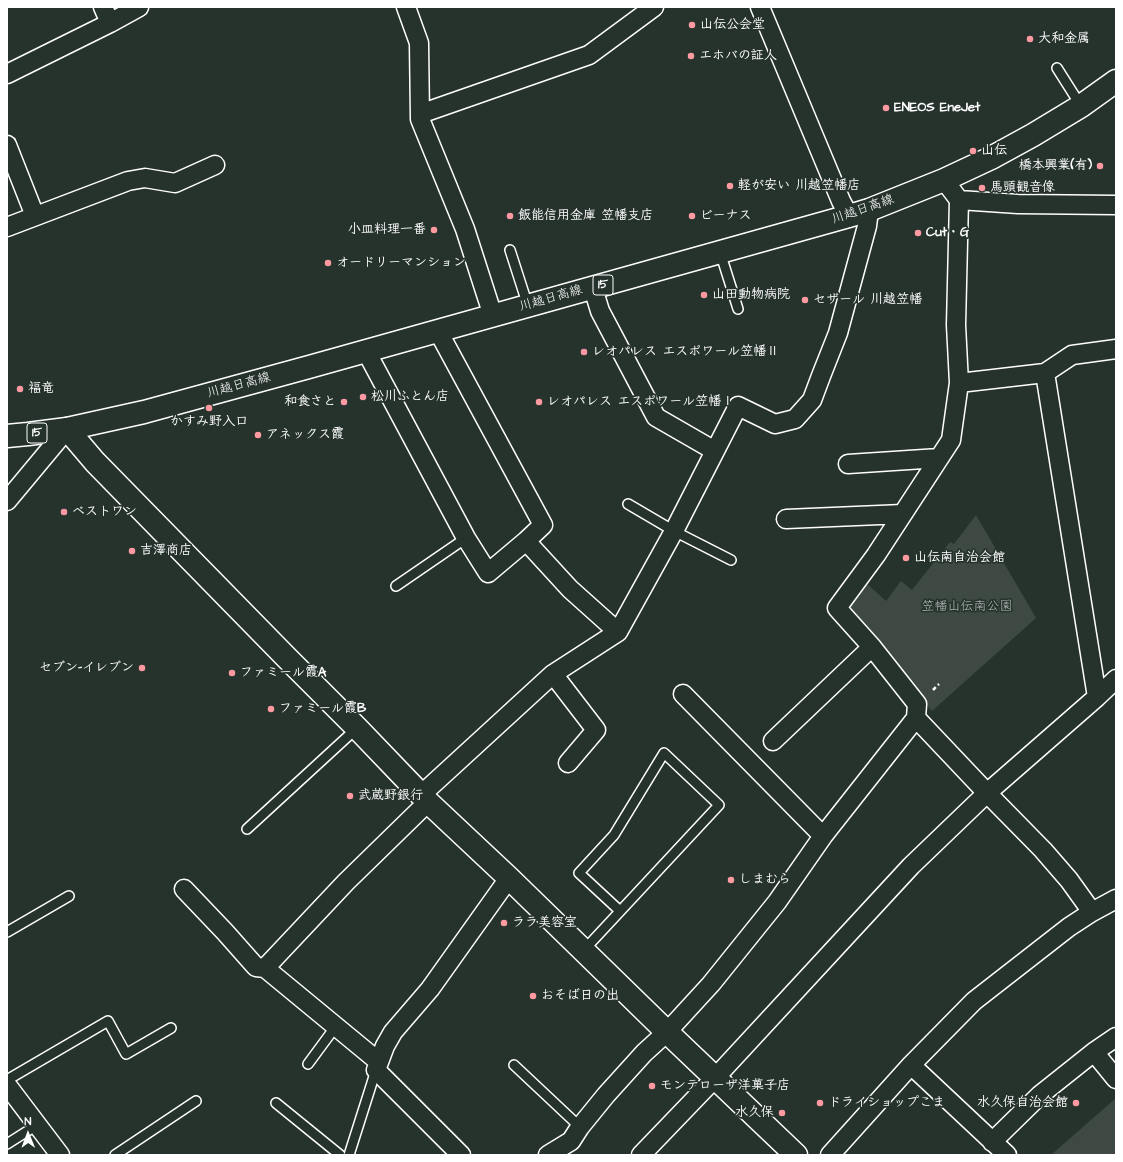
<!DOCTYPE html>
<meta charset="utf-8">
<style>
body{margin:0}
#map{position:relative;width:1123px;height:1162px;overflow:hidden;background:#26332d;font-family:"Architects Daughter",sans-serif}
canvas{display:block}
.frame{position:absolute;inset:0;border:8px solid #fff;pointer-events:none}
.north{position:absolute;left:8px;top:1114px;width:40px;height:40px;-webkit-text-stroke:3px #26332d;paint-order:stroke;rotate:359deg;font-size:11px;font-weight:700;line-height:16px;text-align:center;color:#fff}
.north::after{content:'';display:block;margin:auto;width:14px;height:18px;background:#fff;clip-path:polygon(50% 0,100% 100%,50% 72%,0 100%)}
</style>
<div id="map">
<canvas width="1123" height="1162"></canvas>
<div class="frame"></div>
<div class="north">N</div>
</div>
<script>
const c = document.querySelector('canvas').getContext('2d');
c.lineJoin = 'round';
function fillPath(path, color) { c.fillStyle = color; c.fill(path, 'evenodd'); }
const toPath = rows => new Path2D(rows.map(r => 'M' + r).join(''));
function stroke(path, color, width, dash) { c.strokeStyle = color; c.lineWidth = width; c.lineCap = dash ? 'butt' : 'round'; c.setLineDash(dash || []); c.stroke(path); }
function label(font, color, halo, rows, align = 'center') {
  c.font = font + ' "Architects Daughter","Klee One",sans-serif'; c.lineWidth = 3.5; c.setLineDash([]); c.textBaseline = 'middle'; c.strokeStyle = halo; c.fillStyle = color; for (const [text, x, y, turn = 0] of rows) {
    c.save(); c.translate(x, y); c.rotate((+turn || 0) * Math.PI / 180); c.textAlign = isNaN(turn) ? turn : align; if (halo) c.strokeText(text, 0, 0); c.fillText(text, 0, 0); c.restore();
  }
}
const green = toPath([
 [976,515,1036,618,932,711,843,608,864,581,886,601,901,581,912,590,950,542,954,544],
 [1116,1098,1116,1155,1051,1155]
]);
const path = toPath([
 [933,690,939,684]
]);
const service = toPath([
 [1057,68,1081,106],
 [510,250,528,306],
 [720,252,738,309],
 [628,504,674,531,731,560],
 [396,586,466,538],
 [247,829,357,728],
 [7,932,69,896],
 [584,950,719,805,664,753,614,835,579,873,620,911],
 [308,1064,336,1026],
 [514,1065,580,1127],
 [7,1080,108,1021,126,1054,171,1028],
 [276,1103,340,1155],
 [7,1144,37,1125],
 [115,1155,196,1101],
 [349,1155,376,1070]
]);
const minor = toPath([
 [103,7,110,23],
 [406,7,419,43,420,119,465,229,493,316],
 [760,7,841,201,849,216],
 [7,74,110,23,139,7],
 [420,114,589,55,654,7],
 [7,145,35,216],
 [959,200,1018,204,1116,205],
 [7,227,128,181,145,178,175,183,215,165],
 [593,288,600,311,656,417,715,451],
 [438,331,543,525,526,541],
 [366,351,466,538,488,573,526,541,570,589,618,632],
 [959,383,1045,373],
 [848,464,939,458],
 [7,501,67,429],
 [786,519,903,514],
 [553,674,596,730,568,763],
 [683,694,823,836],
 [1097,697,1045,373,1072,355,1116,349],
 [916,718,987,793,1043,850,1069,880,1092,912],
 [773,741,872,647],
 [421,795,553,674,618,632,674,531,738,406,775,424,795,419,812,400,821,376,838,333,867,226,869,210],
 [184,889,225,932,256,967,265,968,346,882,428,802],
 [265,968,379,1062],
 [1094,1052,1116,1079],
 [911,1065,1007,1155],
 [7,1085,60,1155],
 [992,1142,1040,1095,1094,1052,1116,1037],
 [461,1155,376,1070,385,1046,393,1032,430,989,509,878],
 [548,1155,571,1141,580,1127,606,1095,644,1053,667,1032,711,984,777,902,823,836,916,718,917,704,872,647,837,608,876,555,951,440,959,383,956,325,959,200,944,180],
 [641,1155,715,1078,911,866,987,793,1097,697,1116,679],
 [830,1155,911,1065,974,1001,1069,927,1092,912,1116,899]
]);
const tertiary = toPath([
 [67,429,95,462,287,658,357,728,428,802,509,878,667,1032,796,1155]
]);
const primary = toPath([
 [7,436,28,434,67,429,144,412,309,367,849,216,869,210,944,180,991,158,1033,135,1081,106,1116,81]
]);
const markers = [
 [692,25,4,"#ff9aa2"],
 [1030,39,4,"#ff9aa2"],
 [691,56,4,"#ff9aa2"],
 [886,108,4,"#ff9aa2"],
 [973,151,4,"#ff9aa2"],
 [1100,166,4,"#ff9aa2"],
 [730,186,4,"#ff9aa2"],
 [982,188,4,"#ff9aa2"],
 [510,216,4,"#ff9aa2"],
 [692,216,4,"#ff9aa2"],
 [434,230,4,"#ff9aa2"],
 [918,233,4,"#ff9aa2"],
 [328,263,4,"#ff9aa2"],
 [704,295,4,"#ff9aa2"],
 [805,300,4,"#ff9aa2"],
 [584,352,4,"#ff9aa2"],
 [20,389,4,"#ff9aa2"],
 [363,397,4,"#ff9aa2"],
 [344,402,4,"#ff9aa2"],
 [539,402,4,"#ff9aa2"],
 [209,408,4,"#ff9aa2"],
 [258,435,4,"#ff9aa2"],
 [64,512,4,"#ff9aa2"],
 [132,551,4,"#ff9aa2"],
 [906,558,4,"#ff9aa2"],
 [142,668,4,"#ff9aa2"],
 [232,673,4,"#ff9aa2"],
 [271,709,4,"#ff9aa2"],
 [350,796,4,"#ff9aa2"],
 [731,880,4,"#ff9aa2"],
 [504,923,4,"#ff9aa2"],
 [533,996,4,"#ff9aa2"],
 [652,1086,4,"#ff9aa2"],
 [820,1103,4,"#ff9aa2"],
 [1076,1103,4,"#ff9aa2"],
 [782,1113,4,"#ff9aa2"]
];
const shields = [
 [603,285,20],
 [37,433,20]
];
const shieldNames = [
 ["15",603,285],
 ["15",37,433]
];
const poiNames = [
 ["山伝公会堂",700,25],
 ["大和金属",1038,39],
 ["エホバの証人",699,56],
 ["ENEOS EneJet",894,108],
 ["山伝",981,151],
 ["橋本興業(有)",1092,166,"right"],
 ["軽が安い 川越笠幡店",738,186],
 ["馬頭観音像",990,188],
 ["飯能信用金庫 笠幡支店",518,216],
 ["ビーナス",700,216],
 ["小皿料理一番",426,230,"right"],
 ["Cut・G",926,233],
 ["オードリーマンション",336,263],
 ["山田動物病院",712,295],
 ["セザール 川越笠幡",813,300],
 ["レオパレス エスポワール笠幡Ⅱ",592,352],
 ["福竜",28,389],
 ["松川ふとん店",371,397],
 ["和食さと",336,402,"right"],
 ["レオパレス エスポワール笠幡Ⅰ",547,402],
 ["かすみ野入口",209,422,"center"],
 ["アネックス霞",266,435],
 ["ベストワン",72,512],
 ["吉澤商店",140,551],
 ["山伝南自治会館",914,558],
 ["セブン-イレブン",134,668,"right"],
 ["ファミール霞A",240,673],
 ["ファミール霞B",279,709],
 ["武蔵野銀行",358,796],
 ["しまむら",739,880],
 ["ララ美容室",512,923],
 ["おそば日の出",541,996],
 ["モンテローザ洋菓子店",660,1086],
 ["ドライショップこま",828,1103],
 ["水久保自治会館",1068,1103,"right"],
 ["水久保",774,1113,"right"]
];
const streetNames = [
 ["川越日高線",863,210,-19],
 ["川越日高線",551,299,-16],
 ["川越日高線",239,386,-15]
];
const parkNames = [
 ["笠幡山伝南公園",967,607]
];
fillPath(green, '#3e4944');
stroke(service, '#fff', 12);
stroke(minor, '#fff', 21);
stroke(tertiary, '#fff', 25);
stroke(primary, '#fff', 25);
stroke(path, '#fff', 2.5, [4, 3]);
stroke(service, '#26332d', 9);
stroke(minor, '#26332d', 18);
stroke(tertiary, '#26332d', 22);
stroke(primary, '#26332d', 22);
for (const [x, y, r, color] of markers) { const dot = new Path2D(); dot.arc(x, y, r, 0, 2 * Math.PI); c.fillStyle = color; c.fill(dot); stroke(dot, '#26332d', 1.5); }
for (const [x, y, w] of shields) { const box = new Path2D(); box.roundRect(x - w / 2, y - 10, w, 20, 3); c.fillStyle = '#26332d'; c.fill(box); stroke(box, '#fff', 1); }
label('bold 12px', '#fff', null, shieldNames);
label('bold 13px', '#fff', '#26332d', poiNames, 'left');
label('13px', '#fff', '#26332d', streetNames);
label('13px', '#bbbfbe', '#26332d', parkNames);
</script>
